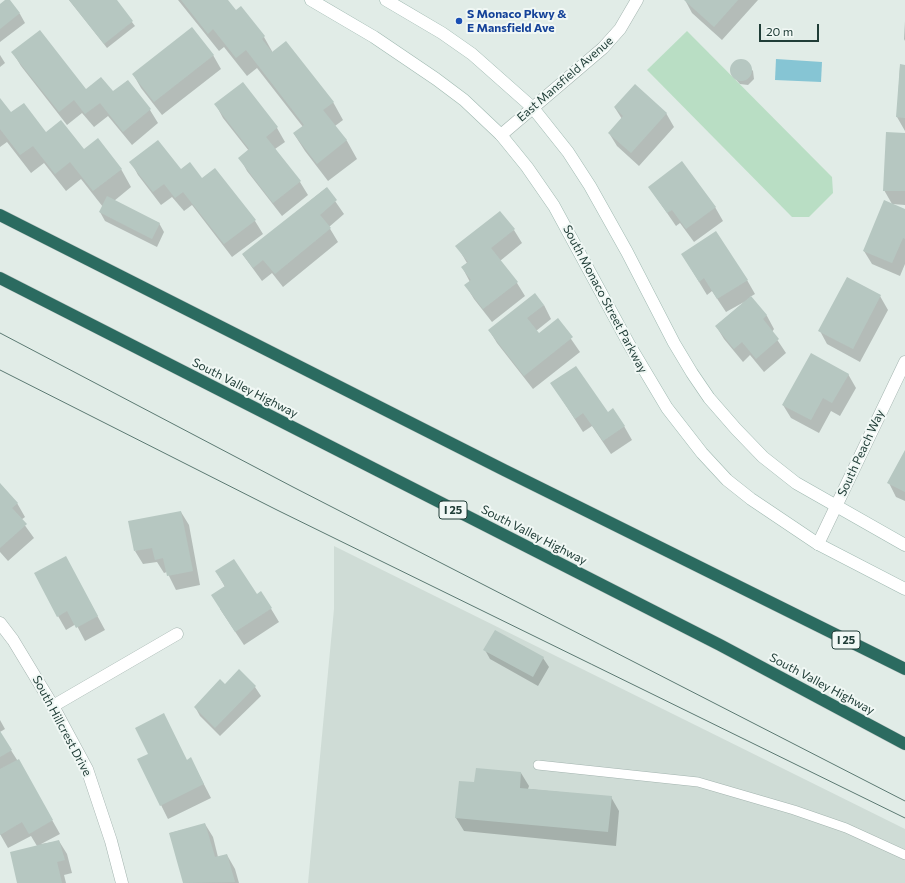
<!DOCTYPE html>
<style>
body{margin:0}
#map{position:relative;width:905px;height:883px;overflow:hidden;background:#e1ece7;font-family:Commissioner,sans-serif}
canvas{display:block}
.scale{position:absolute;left:759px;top:24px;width:60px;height:18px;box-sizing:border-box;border:2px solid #203d37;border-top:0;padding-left:5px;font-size:12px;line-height:14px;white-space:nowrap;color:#203d37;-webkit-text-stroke:3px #f1f8f5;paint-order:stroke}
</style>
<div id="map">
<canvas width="905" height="883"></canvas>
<div class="scale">20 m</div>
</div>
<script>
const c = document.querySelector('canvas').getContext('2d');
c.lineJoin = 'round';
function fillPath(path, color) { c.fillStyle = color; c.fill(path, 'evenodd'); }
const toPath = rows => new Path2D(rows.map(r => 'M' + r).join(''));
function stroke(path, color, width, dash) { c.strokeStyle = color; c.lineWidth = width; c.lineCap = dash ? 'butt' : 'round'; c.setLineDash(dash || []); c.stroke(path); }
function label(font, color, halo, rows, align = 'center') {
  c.font = font + ' Commissioner,sans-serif'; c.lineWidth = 4; c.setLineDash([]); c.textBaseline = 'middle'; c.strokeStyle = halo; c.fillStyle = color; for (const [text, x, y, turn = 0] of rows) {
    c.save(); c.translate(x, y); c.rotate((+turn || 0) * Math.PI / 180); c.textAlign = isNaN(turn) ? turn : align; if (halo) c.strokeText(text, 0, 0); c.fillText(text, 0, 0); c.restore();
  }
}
const built = toPath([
 [334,546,905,829,905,883,308,883,334,609]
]);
const green = toPath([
 [687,31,832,177,833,193,809,217,792,217,647,70]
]);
const water = toPath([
 [776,59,822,62,821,82,775,80]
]);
const shadow = toPath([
 [7,0,20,14,25,23,0,42,0,5],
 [69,0,115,0,135,26,107,48],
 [178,0,227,0,236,11,264,37,273,53,333,102,343,120,335,126,347,141,357,159,328,181,305,151,294,134,303,127,257,68,247,76,224,47,219,51],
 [685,0,758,0,722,40,692,13],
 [905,21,905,41,904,39],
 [13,53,86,90,113,93,127,81,150,110,158,123,132,145,108,116,94,127,82,113,67,125,21,66],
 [0,55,5,63,0,67],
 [213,55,221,69,162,115,141,88,133,74],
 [737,61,745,61,753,71,754,79,748,85,740,84,732,75,732,66],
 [900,66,905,66,905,131,897,117],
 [243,83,277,128,285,142,275,149,300,182,308,195,282,216,247,171,240,158,249,151,223,118,216,105],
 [0,99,11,114,46,133,121,169,131,187,114,201,159,223,164,232,157,247,105,221,100,212,103,207,81,179,66,191,44,163,31,173,7,142,0,147],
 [615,108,666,113,674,127,639,166,617,146,609,133,622,119],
 [905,134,905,205,892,204,884,190],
 [131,162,181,170,202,179,255,221,263,234,232,257,192,205,184,211,172,197,161,205,138,175],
 [649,187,715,207,723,221,694,242,680,223,676,226],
 [326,188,344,214,329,227,338,242,283,287,272,273,262,281,243,255],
 [905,210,905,264,900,276,872,264,864,251],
 [514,230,522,243,500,261,517,283,525,296,492,322,474,299,466,286,470,282,462,267,467,263,457,246],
 [682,254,747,280,755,294,750,297,767,316,774,329,772,332,786,353,764,372,750,355,743,362,724,339,716,326,744,302,726,312,712,291,707,295],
 [847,279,880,296,888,310,860,362,827,344,820,331],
 [544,305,551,319,536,331,539,334,558,320,580,352,533,389,497,343,489,330],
 [848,374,856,388,840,416,831,411,819,433,791,418,783,405],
 [552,384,608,413,624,426,632,440,611,454,592,426,583,432],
 [905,452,905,501,896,497,889,483],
 [0,485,17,503,25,517,21,520,34,538,8,561,0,552],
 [181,512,189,525,200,585,176,590,167,572,164,573,157,562,143,564,135,551],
 [73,571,105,630,85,641,76,624,66,630,58,616],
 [216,571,256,595,261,592,279,622,244,645,220,609,225,587],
 [485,650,543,658,549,667,538,686,490,659],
 [239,671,255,687,261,696,220,736,200,716,195,707,225,685],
 [0,720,5,729,0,732],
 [0,733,26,774,60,834,41,844,59,841,67,854,72,873,64,875,66,883,18,883,37,846,31,836,8,848,0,834],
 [191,759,211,798,168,819,161,805,187,760],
 [521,773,529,786,528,789,611,797,619,811,616,846,464,831,456,818,475,783],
 [205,824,213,837,218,857,227,855,235,869,239,883,184,883,170,833]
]);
const building = toPath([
 [5,0,10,0,20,13,0,29,0,4],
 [69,0,117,0,133,21,104,44],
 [181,0,228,0,236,10,241,6,265,36,262,39,272,52,286,41,334,102,323,110,347,140,317,164,293,133,304,125,246,50,236,58,213,29,208,34],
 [684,0,738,0,714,27],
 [192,27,214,55,154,102,132,74],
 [40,30,86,89,101,77,113,91,128,80,151,109,123,132,100,103,85,114,74,100,59,112,11,52],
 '730 70a11 11 0 1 1 22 0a11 11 0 1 1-22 0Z',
 [900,64,905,65,905,118,896,117],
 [243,82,278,127,266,137,301,181,273,203,238,158,249,149,214,104],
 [635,84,667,113,631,153,608,133,623,116,614,107],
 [0,98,11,112,24,103,46,132,61,120,84,149,98,138,122,169,93,191,70,162,55,174,33,146,20,155,0,129],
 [886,132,905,133,905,191,883,191],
 [158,140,181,169,190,162,202,178,215,168,256,220,224,244,183,192,175,198,164,184,153,192,129,162],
 [682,161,716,207,686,229,672,210,667,213,648,187],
 [327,187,337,200,320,215,331,228,275,274,263,260,253,268,242,254],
 [107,196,160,223,152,239,99,212],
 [884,200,905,209,905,239,903,238,892,263,863,251],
 [500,211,515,229,491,248,518,282,483,309,464,285,471,280,461,267,468,262,455,246],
 [716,231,748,280,717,299,704,278,699,282,681,254],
 [847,277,881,295,853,349,818,331],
 [535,293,544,305,527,318,539,333,558,318,573,337,524,376,488,330],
 [751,296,767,315,763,319,779,339,756,359,742,342,734,349,715,326],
 [811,353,849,374,832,403,823,398,811,420,782,405],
 [576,366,608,412,613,408,625,426,603,441,583,413,575,419,550,383],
 [905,450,905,492,887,483],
 [0,483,18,503,12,508,27,524,0,548],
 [181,511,193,571,167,576,163,558,155,560,152,548,134,551,128,521],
 [66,556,98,616,76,628,67,611,57,617,34,573],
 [234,559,257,594,261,591,272,608,235,632,211,595,225,586,215,571],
 [495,630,544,657,533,677,483,650],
 [239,669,256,686,215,728,194,707,220,679,225,684],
 [164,713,187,760,191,757,204,784,160,806,137,759,148,754,135,728],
 [0,731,12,750,0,757],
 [19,759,53,820,29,834,22,822,0,835,0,769],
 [476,768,521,772,520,788,612,796,608,832,455,818,459,781,474,782],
 [205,823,215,857,227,854,235,882,183,883,169,833],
 [59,840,65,860,57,862,62,883,17,883,10,852]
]);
const service = toPath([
 [538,765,698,782,794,810,846,828,905,855]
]);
const minor = toPath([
 [818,544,905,362],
 [0,623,13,640,53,706,87,769,111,841,122,883],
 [53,706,177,634]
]);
const tertiary = toPath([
 [501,135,603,48,620,29,637,0]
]);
const secondary = toPath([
 [311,0,374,37,436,79,464,100,501,135,527,167,554,206,630,346,667,408,702,453,727,480,751,499,818,544,905,589],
 [386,0,442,33,472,54,533,108,568,152,590,186,627,252,674,343,692,373,709,398,736,429,763,457,796,483,905,545]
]);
const motorway = toPath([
 [0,215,504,470,905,669],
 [0,278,720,645,905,744]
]);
const tram = toPath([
 [0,333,293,487,905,801],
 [0,370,277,510,905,818]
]);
const markers = [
 [459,21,4,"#1a4fb4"]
];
const shields = [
 [453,510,28],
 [846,640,28]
];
const shieldNames = [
 ["I 25",453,510],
 ["I 25",846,640]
];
const transitNames = [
 ["S Monaco Pkwy &",467,14],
 ["E Mansfield Ave",467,28]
];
const streetNames = [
 ["East Mansfield Avenue",565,79,-41],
 ["South Monaco Street Parkway",605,299,62],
 ["South Valley Highway",245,388,27],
 ["South Peach Way",861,453,-65],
 ["South Valley Highway",534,535,27],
 ["South Valley Highway",822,684,28],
 ["South Hillcrest Drive",62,726,62]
];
fillPath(built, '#cfdcd6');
fillPath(green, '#b9dec4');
fillPath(water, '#86c5d4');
fillPath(shadow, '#0003');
fillPath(building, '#b6c7c1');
stroke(service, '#a3b4af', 10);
stroke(minor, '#a3b4af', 13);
stroke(tertiary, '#a3b4af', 13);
stroke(secondary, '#9eb8b0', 13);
stroke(motorway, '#c1c9c7', 13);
stroke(service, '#fff', 9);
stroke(minor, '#fff', 12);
stroke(tertiary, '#fff', 12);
stroke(secondary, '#fff', 12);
stroke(motorway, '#2b6b60', 12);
stroke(tram, '#5b7972', 1);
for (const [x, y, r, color] of markers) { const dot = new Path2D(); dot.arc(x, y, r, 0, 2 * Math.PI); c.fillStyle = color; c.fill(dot); stroke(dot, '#f1f8f5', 1.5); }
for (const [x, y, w] of shields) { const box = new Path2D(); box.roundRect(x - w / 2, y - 9, w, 18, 3); c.fillStyle = '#f1f8f5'; c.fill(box); stroke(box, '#203d37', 1); }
label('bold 11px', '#203d37', null, shieldNames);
label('bold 12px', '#164399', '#f1f8f5', transitNames, 'left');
label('12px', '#203d37', '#f1f8f5', streetNames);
</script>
